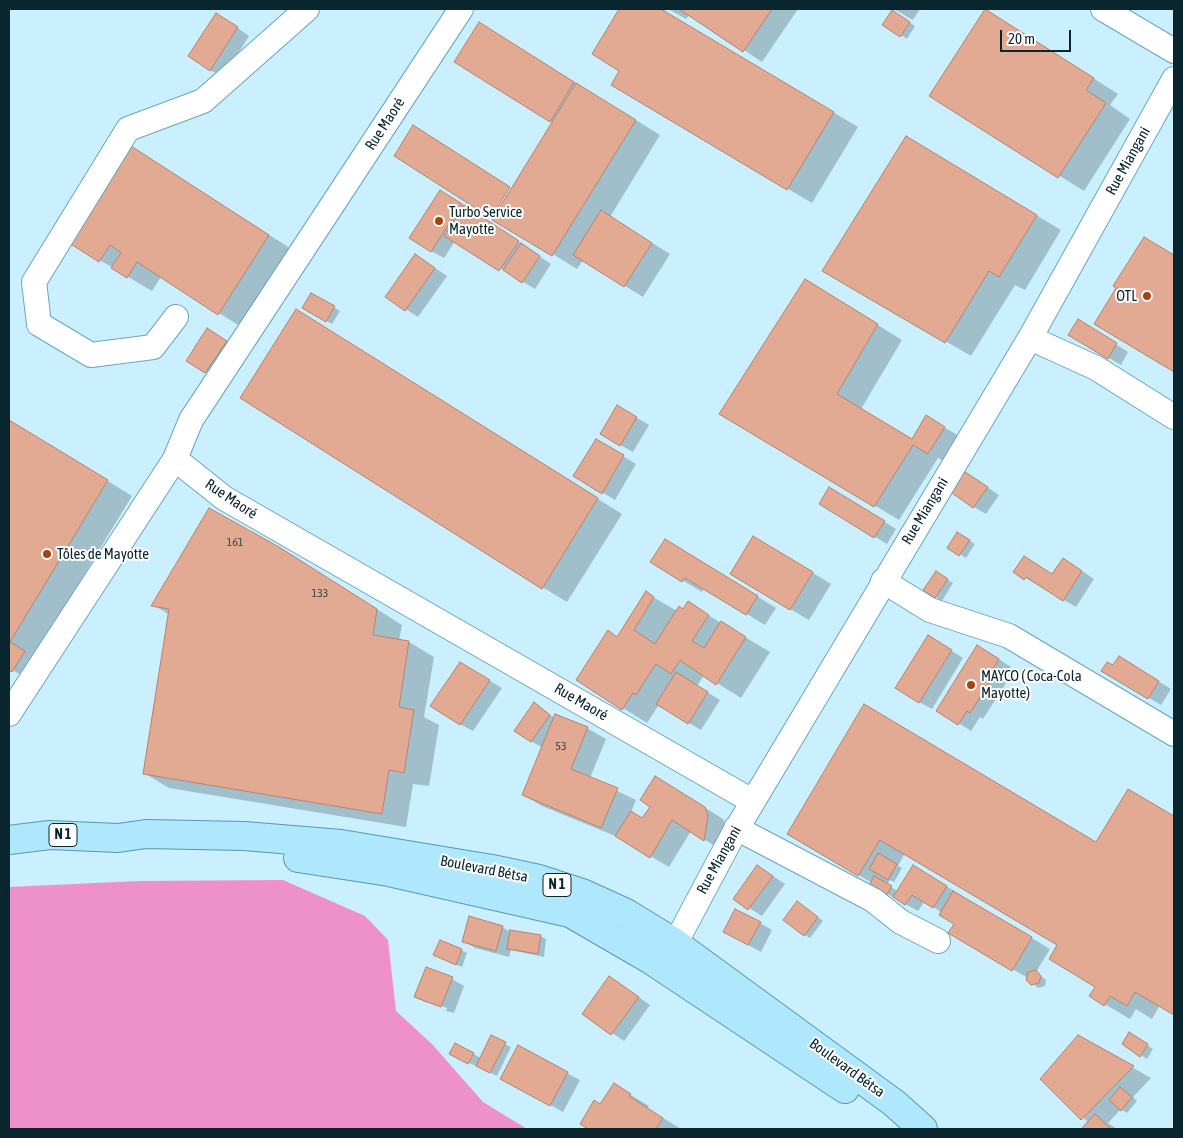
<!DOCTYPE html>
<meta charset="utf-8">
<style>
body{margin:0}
#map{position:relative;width:1183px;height:1138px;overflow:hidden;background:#caeffe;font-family:"Asap Condensed",sans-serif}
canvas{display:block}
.frame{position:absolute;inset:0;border:10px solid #09252d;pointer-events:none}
.scale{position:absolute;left:1000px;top:30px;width:71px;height:22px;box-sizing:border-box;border:2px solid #09252d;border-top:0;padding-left:6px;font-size:15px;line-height:18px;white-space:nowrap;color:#09252d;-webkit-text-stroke:4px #fff;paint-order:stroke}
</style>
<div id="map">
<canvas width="1183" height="1138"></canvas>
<div class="frame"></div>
<div class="scale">20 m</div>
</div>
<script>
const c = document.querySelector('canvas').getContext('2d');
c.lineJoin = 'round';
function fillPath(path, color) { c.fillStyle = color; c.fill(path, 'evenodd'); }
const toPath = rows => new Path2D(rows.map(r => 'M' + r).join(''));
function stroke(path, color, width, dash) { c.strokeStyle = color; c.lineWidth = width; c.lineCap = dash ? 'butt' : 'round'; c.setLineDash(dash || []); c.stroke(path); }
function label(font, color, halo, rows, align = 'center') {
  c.font = font + ' "Asap Condensed",sans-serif'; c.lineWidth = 4; c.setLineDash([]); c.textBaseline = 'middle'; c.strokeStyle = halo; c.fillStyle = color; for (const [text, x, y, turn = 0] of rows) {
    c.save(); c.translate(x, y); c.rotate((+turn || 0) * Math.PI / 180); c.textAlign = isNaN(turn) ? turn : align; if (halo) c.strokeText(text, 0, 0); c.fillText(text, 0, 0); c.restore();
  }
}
const water = toPath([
 [283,880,365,916,388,940,396,1011,432,1044,483,1102,527,1129,9,1129,9,887,139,881]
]);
const shadow = toPath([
 [620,9,659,9,858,127,812,203,612,85,621,71,593,54],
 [668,9,798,9,762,62,690,14,686,19],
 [894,9,920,9,913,20],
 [898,15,915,26,907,39,884,24],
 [229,22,249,36,223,77,210,70],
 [1010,25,1118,94,1110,105,1130,119,1084,191,931,96],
 [498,35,660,135,610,217,670,254,643,297,583,260,577,269,493,217,553,123,455,62],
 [132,148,293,250,243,328,161,277,152,291,71,243],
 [931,152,1061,230,1025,290,1015,285,971,356,824,270],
 [453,198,551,264,535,289,455,241,444,258,431,251],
 [1145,238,1174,256,1174,371,1096,323],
 [416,255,447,276,418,317,387,297],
 [311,294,340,311,332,324,304,308],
 [830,295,902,340,861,409,912,440,927,417,969,442,954,467,938,458,899,520,721,413],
 [296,310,622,514,567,602,542,587],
 [1090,328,1128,352,1121,365,1070,335],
 [220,337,238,349,218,379,188,361],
 [618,407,649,425,633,452,601,434],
 [9,420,132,496,34,657,38,685,9,668],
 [596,440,636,464,615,500,575,476],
 [963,471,999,495,986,514,974,507],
 [842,496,896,529,887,544,821,504],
 [958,533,975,544,966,558,949,547],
 [772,548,831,584,809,620,790,609],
 [684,551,776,608,765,625,704,588,702,592,652,562],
 [304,563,402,625,399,641,409,642,434,657,424,717,439,725,429,786,413,784,406,827,169,788,144,773,170,615,153,605],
 [1075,566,1094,579,1076,607,1015,572,1053,575],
 [936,572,953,583,942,601,924,590],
 [646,593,677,611,684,610,688,603,770,652,741,698,704,675,697,686,720,700,701,730,662,707,658,706,647,723,623,708,618,638],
 [941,644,963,658,932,709,919,702],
 [990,653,1011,667,1002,680,1006,683,983,719,980,717,971,731,938,710],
 [1131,664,1171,689,1161,705,1103,671],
 [473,671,502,688,473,731,460,724],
 [534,704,555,718,587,728,606,739,590,778,636,800,631,812,643,819,652,806,674,788,723,819,726,828,723,851,691,831,669,867,620,838,542,806,523,795,543,748,531,741],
 [1128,790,1174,817,1174,1014,1160,1005,1152,1019,1136,1009,1130,1019,1091,996,1097,986,1059,945,905,853,898,866,902,868,894,882,890,880,887,885,898,891,926,874,1050,949,1036,972,1046,980,1045,986,1038,988,1028,978,950,933,956,923,925,901,918,911,871,885,872,883,789,833,1097,843],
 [770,874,785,884,762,916,735,899],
 [803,906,823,921,810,938,805,935],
 [760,923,772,930,761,952,737,939],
 [502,927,511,932,540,936,546,939,544,957,511,950,509,957,475,948,463,941],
 [461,950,467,953,462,967,440,958],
 [610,977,650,1005,624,1041,584,1014],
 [452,979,464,986,454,1013,446,1011,447,1008,427,1001,427,1003,416,997],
 [1078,1037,1151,1078,1133,1097,1137,1101,1127,1113,1121,1109,1108,1123,1117,1129,1082,1129,1089,1123,1041,1079],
 [1135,1037,1153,1049,1147,1059,1123,1044],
 [455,1044,481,1058,505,1044,511,1047,497,1076,450,1054],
 [519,1047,580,1080,563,1112,502,1078],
 [614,1085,649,1106,647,1108,681,1129,590,1129,581,1124,601,1105]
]);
const building = toPath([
 [619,9,661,9,834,112,787,190,611,85,619,71,592,54,619,9],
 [679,9,772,9,743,52,679,9],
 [985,9,1094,78,1086,90,1106,103,1058,178,929,96,985,9],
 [892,10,910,22,900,37,882,25,892,10],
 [216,13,238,27,210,71,188,56,216,13],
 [479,22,574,82,550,122,454,62,479,22],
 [576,83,636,120,552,256,492,220,576,83],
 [413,125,510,187,491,218,394,156,413,125],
 [906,136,1037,215,999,277,989,271,945,343,822,271,906,136],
 [131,146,269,235,218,315,137,262,127,278,111,268,121,253,110,245,99,262,69,243,131,146],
 [440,190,462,204,431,252,409,238,440,190],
 [464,205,519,241,499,271,444,236,464,205],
 [601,210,652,243,624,287,573,255,601,210],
 [1144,237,1174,255,1174,372,1094,324,1116,288,1113,286,1144,237],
 [521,243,540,256,522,283,503,270,521,243],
 [415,254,435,268,405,311,385,297,415,254],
 [805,279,878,324,837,394,912,439,926,415,945,427,928,454,913,445,874,507,719,414,805,279],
 [311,293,335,306,326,322,302,308,311,293],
 [296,309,598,498,542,589,240,398,296,309],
 [1078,319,1117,343,1108,359,1068,335,1078,319],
 [207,328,227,341,205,373,186,361,207,328],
 [617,405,637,417,620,446,600,434,617,405],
 [9,420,108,480,10,642,25,651,12,672,9,670,9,420],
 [596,439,624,455,602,494,573,476,596,439],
 [962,470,988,487,973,508,948,490,962,470],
 [829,487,885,521,874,538,819,504,829,487],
 [209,508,279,547,377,609,373,635,409,641,399,707,414,710,404,773,389,770,382,814,143,774,169,609,151,606,209,508],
 [957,532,970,540,959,556,947,548,957,532],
 [753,536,813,572,790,610,730,574,753,536],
 [665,539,758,596,746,615,685,578,682,582,650,562,665,539],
 [1024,556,1052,574,1063,558,1082,571,1063,601,1026,577,1024,580,1013,572,1024,556],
 [936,571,948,579,935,598,923,590,936,571],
 [646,591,654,597,634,630,655,644,679,606,683,609,688,601,709,615,692,641,704,648,721,621,746,637,716,685,680,660,671,674,656,664,636,695,633,693,622,710,576,680,608,630,617,637,646,591],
 [928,635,952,650,919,703,895,688,928,635],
 [977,645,999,659,991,672,994,675,970,713,967,711,958,725,936,711,977,645],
 [1119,656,1159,681,1148,699,1101,671,1107,662,1113,665,1119,656],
 [460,662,490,680,460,725,430,706,460,662],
 [676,672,708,692,688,724,656,704,676,672],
 [534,702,550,715,531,742,514,731,534,702],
 [864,704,1096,842,1128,789,1174,816,1174,1015,1135,992,1127,1006,1110,996,1104,1006,1089,996,1095,987,1049,959,1057,945,880,840,858,876,787,834,864,704],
 [555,714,588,727,571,769,618,788,601,828,522,795,555,714],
 [655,776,705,807,708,816,704,841,672,820,650,858,615,836,631,811,642,818,650,807,640,800,655,776],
 [878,853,897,864,888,880,869,869,878,853],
 [757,865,773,876,748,910,733,899,757,865],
 [913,865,947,886,933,908,912,895,905,905,893,897,913,865],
 [874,876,892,886,886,896,869,886,874,876],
 [953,891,1032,937,1012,971,948,933,954,924,939,915,953,891],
 [797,901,818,917,804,936,783,920,797,901],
 [735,909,761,922,748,945,723,932,735,909],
 [469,916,503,926,496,951,462,942,469,916],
 [510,930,541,935,538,954,507,949,510,930],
 [440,940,462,949,456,965,433,955,440,940],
 [426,967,453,977,441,1007,414,997,426,967],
 [1036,970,1041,976,1039,983,1031,985,1026,980,1028,972,1036,970],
 [609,976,639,997,611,1035,582,1014,609,976],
 [1129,1032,1148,1044,1140,1057,1122,1044,1129,1032],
 [491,1035,506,1042,490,1073,476,1066,491,1035],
 [1078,1035,1134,1066,1081,1120,1040,1079,1078,1035],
 [455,1043,474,1053,468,1064,449,1054,455,1043],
 [518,1045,568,1072,550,1106,500,1079,518,1045],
 [614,1083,631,1094,629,1096,663,1118,656,1129,588,1129,580,1124,594,1100,600,1104,614,1083],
 [1120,1087,1132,1097,1121,1111,1109,1100,1120,1087],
 [1095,1114,1111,1129,1081,1129,1095,1114]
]);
const minor = toPath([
 [461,9,191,420,175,459,224,498,752,801],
 [1103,9,1174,51],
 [176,317,153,347,91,355,39,324,34,282,128,129,203,101,307,9],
 [1030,338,1096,368,1174,417],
 [883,581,930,610,1009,636,1174,734],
 [9,714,175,459],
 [736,828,873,900,901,922,938,941],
 [667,959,733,835,1030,338,1174,79]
]);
const major = toPath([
 [9,840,50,835,118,838,146,834,244,836,341,844,492,869,539,879,582,893,626,913,675,943,894,1103,923,1129],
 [298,858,389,872,570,913,651,960,845,1089]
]);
const markers = [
 [439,221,5,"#a7430f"],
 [1147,296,5,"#a7430f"],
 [47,554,5,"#a7430f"],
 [971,685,5,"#a7430f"]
];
const numberNames = [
 ["161",235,542],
 ["133",320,593],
 ["53",561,746]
];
const shields = [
 [63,835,28],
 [557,885,28]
];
const shieldNames = [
 ["N 1",63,835],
 ["N 1",557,885]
];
const streetNames = [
 ["Rue Maoré",385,124,-57],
 ["Rue Miangani",1128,161,-61],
 ["Rue Maoré",231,499,34],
 ["Rue Miangani",925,511,-59],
 ["Rue Maoré",581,702,30],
 ["Rue Miangani",719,860,-61],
 ["Boulevard Bétsa",484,869,11],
 ["Boulevard Bétsa",847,1068,36]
];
const poiNames = [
 ["Turbo Service",449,212],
 ["Mayotte",449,229],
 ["OTL",1137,296,"right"],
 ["Tôles de Mayotte",57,554],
 ["MAYCO ( Coca-Cola",981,676],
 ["Mayotte)",981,693]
];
fillPath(water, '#ee91cb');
fillPath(shadow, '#0003');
fillPath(building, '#e2aa93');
stroke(building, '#b7816c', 1);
stroke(minor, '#67a6bd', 26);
stroke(major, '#529ab2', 30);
stroke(minor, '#fff', 24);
stroke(major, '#afe8fc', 28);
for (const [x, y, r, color] of markers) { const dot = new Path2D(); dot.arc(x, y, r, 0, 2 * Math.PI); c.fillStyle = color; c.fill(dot); stroke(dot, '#fff', 2); }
label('12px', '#3f4646', null, numberNames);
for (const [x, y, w] of shields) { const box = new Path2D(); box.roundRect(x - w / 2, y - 11.5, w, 23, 4); c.fillStyle = '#fff'; c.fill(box); stroke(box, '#09252d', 1); }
label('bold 14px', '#09252d', null, shieldNames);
label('15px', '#09252d', '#fff', streetNames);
label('15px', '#09252d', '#fff', poiNames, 'left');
</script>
